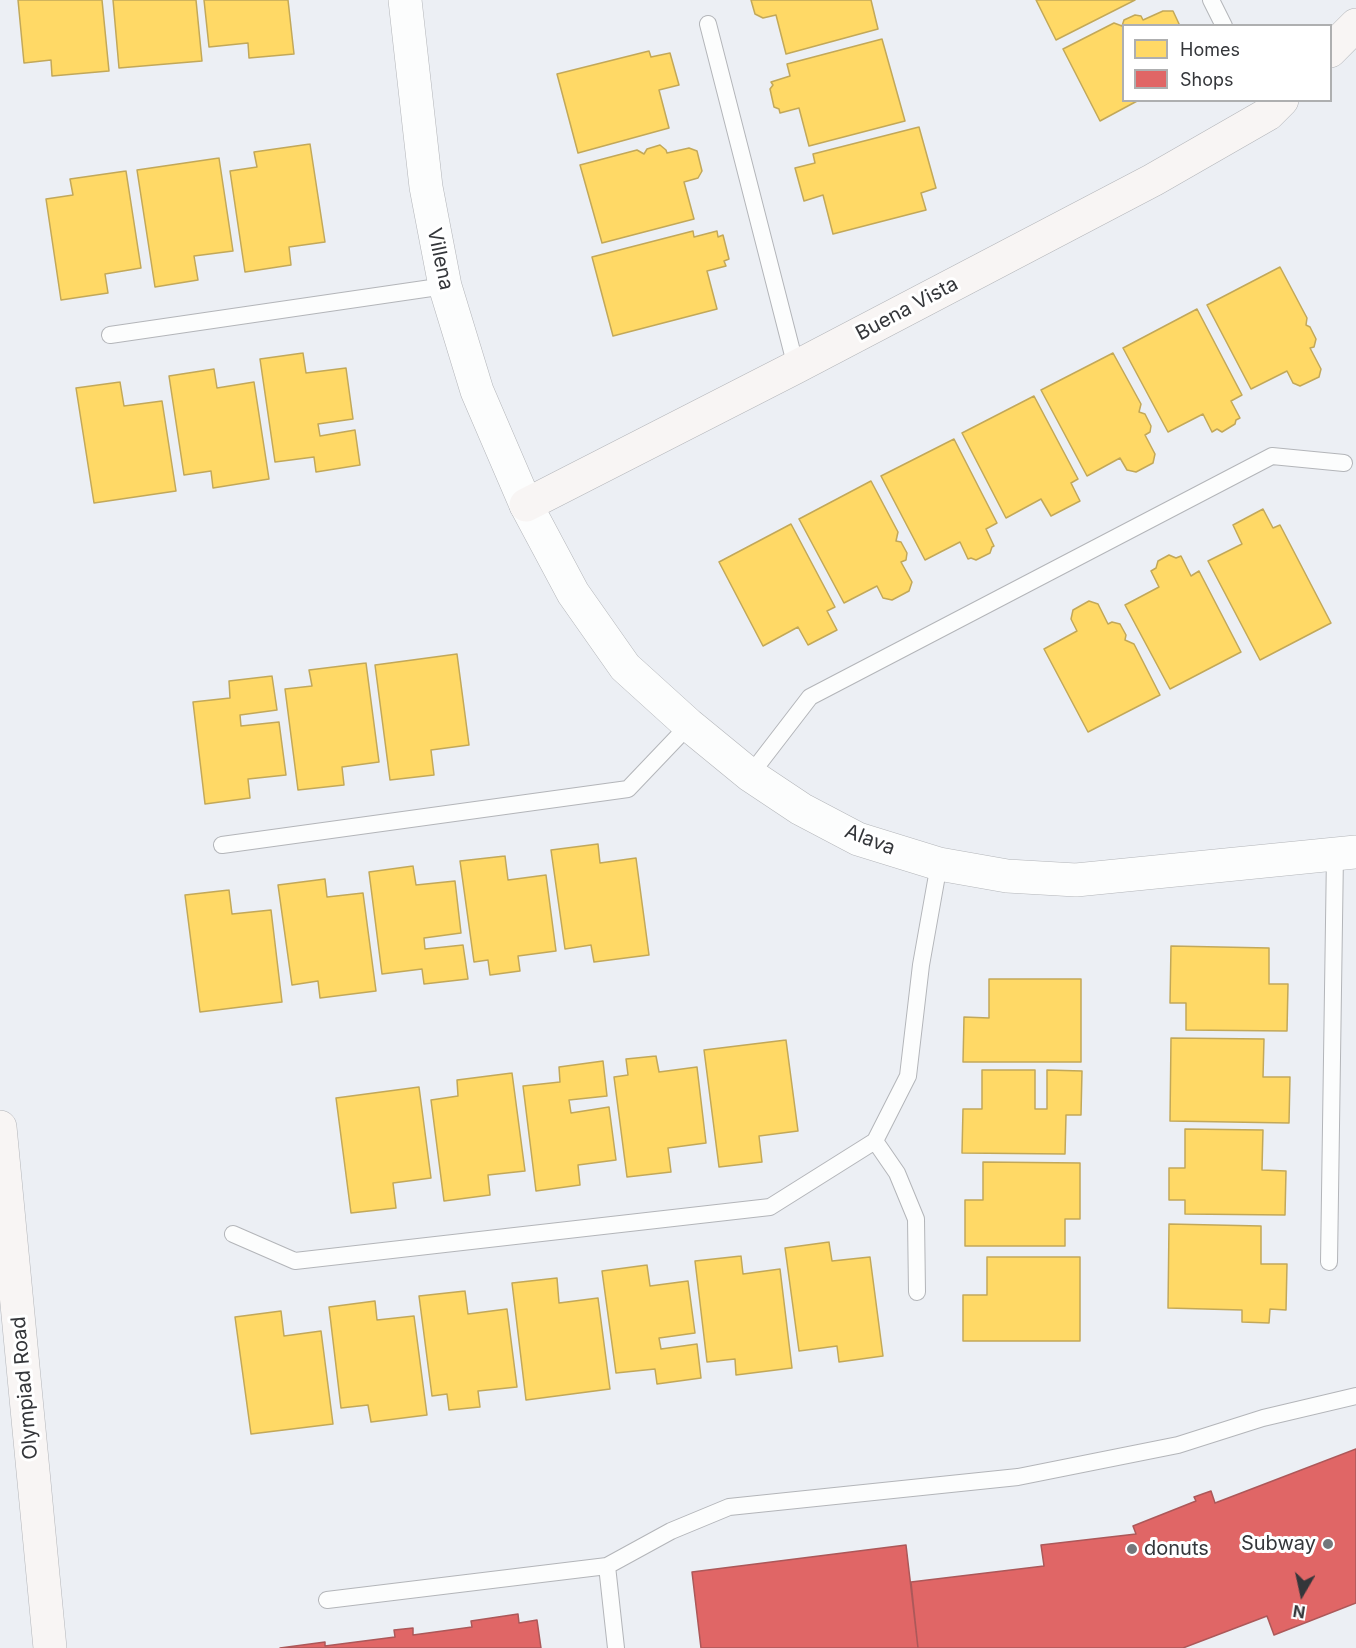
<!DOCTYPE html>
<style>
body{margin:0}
#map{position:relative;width:1356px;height:1648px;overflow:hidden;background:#eceff4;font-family:Inter,sans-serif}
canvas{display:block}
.legend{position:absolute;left:1122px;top:24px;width:210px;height:78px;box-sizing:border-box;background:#fff;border:2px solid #aeafb0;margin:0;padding:8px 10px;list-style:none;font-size:18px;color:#34363a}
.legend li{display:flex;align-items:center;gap:12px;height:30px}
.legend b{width:30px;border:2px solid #aeafb0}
.north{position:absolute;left:1272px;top:1564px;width:60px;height:60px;-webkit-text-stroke:4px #fff;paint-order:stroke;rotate:189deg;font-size:16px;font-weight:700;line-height:24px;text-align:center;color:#34363a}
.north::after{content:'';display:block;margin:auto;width:21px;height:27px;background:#34363a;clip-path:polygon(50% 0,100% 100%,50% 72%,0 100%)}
</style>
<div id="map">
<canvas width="1356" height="1648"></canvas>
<ul class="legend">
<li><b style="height:16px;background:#ffd966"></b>Homes</li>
<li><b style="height:16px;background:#e06666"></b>Shops</li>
</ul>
<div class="north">N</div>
</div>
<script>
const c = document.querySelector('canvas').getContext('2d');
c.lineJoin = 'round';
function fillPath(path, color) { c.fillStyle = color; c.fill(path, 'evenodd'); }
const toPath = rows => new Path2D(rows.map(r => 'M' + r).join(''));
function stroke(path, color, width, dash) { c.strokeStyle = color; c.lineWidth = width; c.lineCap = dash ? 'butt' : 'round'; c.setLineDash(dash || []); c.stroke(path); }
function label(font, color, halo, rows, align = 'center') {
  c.font = font + ' Inter,sans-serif'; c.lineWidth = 6; c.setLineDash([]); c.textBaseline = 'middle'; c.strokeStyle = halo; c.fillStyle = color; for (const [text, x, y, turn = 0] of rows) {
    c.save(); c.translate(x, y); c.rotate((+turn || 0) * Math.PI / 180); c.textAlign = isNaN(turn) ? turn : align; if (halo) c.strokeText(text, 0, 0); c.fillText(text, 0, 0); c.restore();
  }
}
const homes = toPath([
 [18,0,102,0,109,71,52,76,51,60,24,63,18,0],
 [113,0,196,0,202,61,119,68,113,0],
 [204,0,288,0,294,54,249,58,248,43,209,47,204,0],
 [751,0,871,0,878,29,786,54,776,15,763,18,755,14,751,0],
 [1036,0,1135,0,1056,40,1036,0],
 [1163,11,1173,11,1180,26,1124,26,1124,100,1139,100,1100,121,1063,49,1114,23,1122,26,1124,20,1135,15,1141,16,1143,20,1163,11],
 [882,39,905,121,809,146,799,108,780,113,779,109,774,107,770,89,773,85,771,82,790,76,787,64,882,39],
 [649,51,651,57,670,53,679,85,659,90,669,128,578,153,557,74,649,51],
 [919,127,936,188,921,193,926,210,833,234,823,195,804,201,795,168,815,163,813,154,919,127],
 [310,144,325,242,289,247,291,265,245,272,230,171,257,167,254,152,310,144],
 [660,145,666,150,667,153,689,148,697,151,702,171,698,178,684,182,694,219,602,243,580,165,637,150,644,154,647,149,660,145],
 [219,158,233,251,194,256,198,280,155,287,137,170,219,158],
 [126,171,141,268,105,274,108,293,61,300,46,199,73,195,70,179,126,171],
 [693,231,694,237,717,231,718,237,723,235,729,259,724,261,726,266,707,271,717,309,613,336,592,257,693,231],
 [1280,267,1307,318,1306,325,1310,327,1316,339,1314,347,1310,348,1321,369,1319,377,1300,386,1293,383,1287,371,1251,389,1207,305,1280,267],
 [1197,309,1242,395,1231,401,1240,418,1236,420,1235,424,1222,432,1217,429,1212,432,1203,414,1168,432,1123,348,1197,309],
 [303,353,306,373,346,368,353,419,318,424,320,436,355,430,360,465,316,472,314,457,275,462,260,359,303,353],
 [1113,353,1141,404,1139,412,1145,414,1151,426,1150,432,1145,435,1155,454,1153,463,1136,472,1127,470,1120,458,1087,476,1041,390,1113,353],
 [214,369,217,388,254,382,269,479,213,488,211,471,184,475,169,376,214,369],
 [120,382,124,406,162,401,176,491,94,503,76,388,120,382],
 [1034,396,1078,479,1071,483,1080,501,1051,516,1041,499,1006,518,962,433,1034,396],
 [954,439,997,523,986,529,994,546,992,547,990,553,976,560,971,558,968,559,960,542,925,560,881,476,954,439],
 [871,481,898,532,896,541,901,542,907,553,906,560,901,562,912,582,909,591,892,600,883,598,877,586,844,603,799,519,871,481],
 [1263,509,1273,528,1280,525,1331,623,1260,660,1208,561,1242,544,1233,525,1263,509],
 [791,524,835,607,827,611,837,630,808,645,798,627,763,646,719,562,791,524],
 [1169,555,1176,558,1181,556,1191,576,1199,571,1241,652,1170,689,1125,605,1159,587,1151,571,1156,568,1158,561,1169,555],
 [1089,601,1098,604,1108,624,1112,622,1120,624,1126,635,1125,640,1134,644,1160,695,1088,732,1044,649,1077,631,1071,619,1073,610,1089,601],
 [457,654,469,745,431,750,434,775,390,780,375,665,457,654],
 [366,663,379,762,342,767,344,785,298,790,285,689,312,686,309,670,366,663],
 [272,676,277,710,240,715,241,726,279,722,286,775,248,779,250,798,205,804,193,702,230,698,229,681,272,676],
 [598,844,600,863,636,858,649,955,594,962,591,945,565,949,551,850,598,844],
 [505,856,508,880,546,875,556,951,518,956,520,971,490,975,488,960,474,962,460,861,505,856],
 [413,866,416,885,455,881,461,933,424,938,425,949,463,945,468,979,424,984,422,969,382,974,369,872,413,866],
 [325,879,327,897,363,893,376,991,320,998,318,981,292,985,278,885,325,879],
 [229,890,232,914,271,910,282,1002,200,1012,185,895,229,890],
 [1171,946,1269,948,1269,984,1288,984,1287,1031,1186,1030,1186,1003,1170,1003,1171,946],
 [989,979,1081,979,1081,1062,963,1062,964,1017,989,1018,989,979],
 [1171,1038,1264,1039,1263,1077,1290,1077,1289,1123,1170,1121,1171,1038],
 [786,1040,798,1131,759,1136,762,1162,719,1167,704,1050,786,1040],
 [656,1056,659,1072,697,1067,706,1143,668,1148,671,1172,627,1177,614,1077,628,1075,626,1059,656,1056],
 [603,1061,607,1096,569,1100,571,1113,609,1107,616,1160,578,1165,580,1185,536,1191,523,1086,560,1082,559,1067,603,1061],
 [982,1070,1035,1070,1035,1109,1047,1109,1047,1070,1082,1071,1081,1115,1066,1115,1065,1154,962,1153,963,1109,982,1109,982,1070],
 [512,1073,525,1171,488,1175,490,1195,444,1201,431,1100,458,1096,457,1080,512,1073],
 [419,1087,431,1178,393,1183,396,1208,351,1213,336,1098,419,1087],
 [1185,1129,1263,1130,1262,1170,1286,1171,1285,1215,1185,1214,1185,1200,1169,1200,1169,1168,1185,1168,1185,1129],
 [983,1162,1080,1163,1080,1219,1065,1219,1065,1246,965,1246,965,1200,983,1200,983,1162],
 [1169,1224,1261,1226,1261,1264,1287,1264,1286,1310,1270,1309,1269,1323,1242,1322,1242,1310,1168,1308,1169,1224],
 [829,1242,832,1261,870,1257,883,1356,839,1362,837,1346,799,1351,785,1248,829,1242],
 [741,1256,743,1274,780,1269,792,1368,736,1375,735,1359,707,1362,695,1261,741,1256],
 [987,1257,1080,1257,1080,1341,963,1341,963,1295,987,1295,987,1257],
 [647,1265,650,1286,688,1281,695,1333,659,1338,661,1349,697,1344,701,1378,657,1384,655,1369,616,1373,602,1271,647,1265],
 [557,1278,559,1303,598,1298,610,1389,526,1400,512,1283,557,1278],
 [465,1291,468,1314,507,1309,517,1387,478,1391,480,1407,449,1410,447,1394,432,1396,419,1296,465,1291],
 [375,1301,377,1320,414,1316,427,1415,371,1422,368,1405,341,1408,329,1307,375,1301],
 [281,1311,284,1336,321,1331,333,1424,251,1434,235,1317,281,1311]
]);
const shops = toPath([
 [1356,1449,1356,1603,1274,1635,1267,1616,1183,1648,918,1648,911,1582,1044,1566,1041,1545,1136,1534,1133,1526,1196,1501,1194,1497,1211,1491,1215,1503,1356,1449],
 [906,1545,918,1648,701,1648,692,1572,906,1545],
 [518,1614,519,1623,537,1620,541,1648,280,1648,325,1642,325,1646,395,1637,394,1630,413,1628,413,1635,472,1627,471,1621,518,1614]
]);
const lane = toPath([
 [1211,0,1224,26],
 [708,24,796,367],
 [110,335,445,286],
 [750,775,810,697,1272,456,1344,463],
 [222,845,628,789,689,725],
 [233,1234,295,1261,770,1207,875,1141],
 [1329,1262,1335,854],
 [917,1292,916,1219,897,1173,875,1141,908,1076,921,965,939,864],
 [327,1600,607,1566],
 [616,1648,607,1566,671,1531,729,1507,1018,1477,1178,1445,1263,1418,1356,1396]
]);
const street = toPath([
 [405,0,426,187,445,286,477,391,526,505,573,593,625,667,689,725,750,775,801,809,858,839,939,864,1007,876,1076,880,1356,852]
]);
const secondary = toPath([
 [1330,51,1356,25],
 [526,505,796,367,1153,180,1268,114,1282,100],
 [0,1127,50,1648]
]);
const markers = [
 [1328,1544,6,"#74777b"],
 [1132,1549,6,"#74777b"]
];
const streetNames = [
 ["Villena",440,259,78],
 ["Buena Vista",907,309,-28],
 ["Alava",870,840,21],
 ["Olympiad Road",25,1388,-95]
];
const poiNames = [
 ["Subway",1316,1544],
 ["donuts",1144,1549,"left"]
];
fillPath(homes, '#ffd966');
stroke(homes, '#c2a859', 1.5);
fillPath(shops, '#e06666');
stroke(shops, '#ac5859', 1.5);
stroke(lane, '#b3b5b9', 18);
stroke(street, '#b3b5b9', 34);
stroke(secondary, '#b3b5b9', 34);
stroke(lane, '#fcfdfd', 16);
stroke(street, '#fcfdfd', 33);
stroke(secondary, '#f8f5f4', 33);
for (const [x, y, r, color] of markers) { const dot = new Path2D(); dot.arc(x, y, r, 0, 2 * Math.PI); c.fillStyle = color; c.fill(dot); stroke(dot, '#fff', 2); }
label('20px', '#34363a', '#fff', streetNames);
label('20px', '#34363a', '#fff', poiNames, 'right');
</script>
